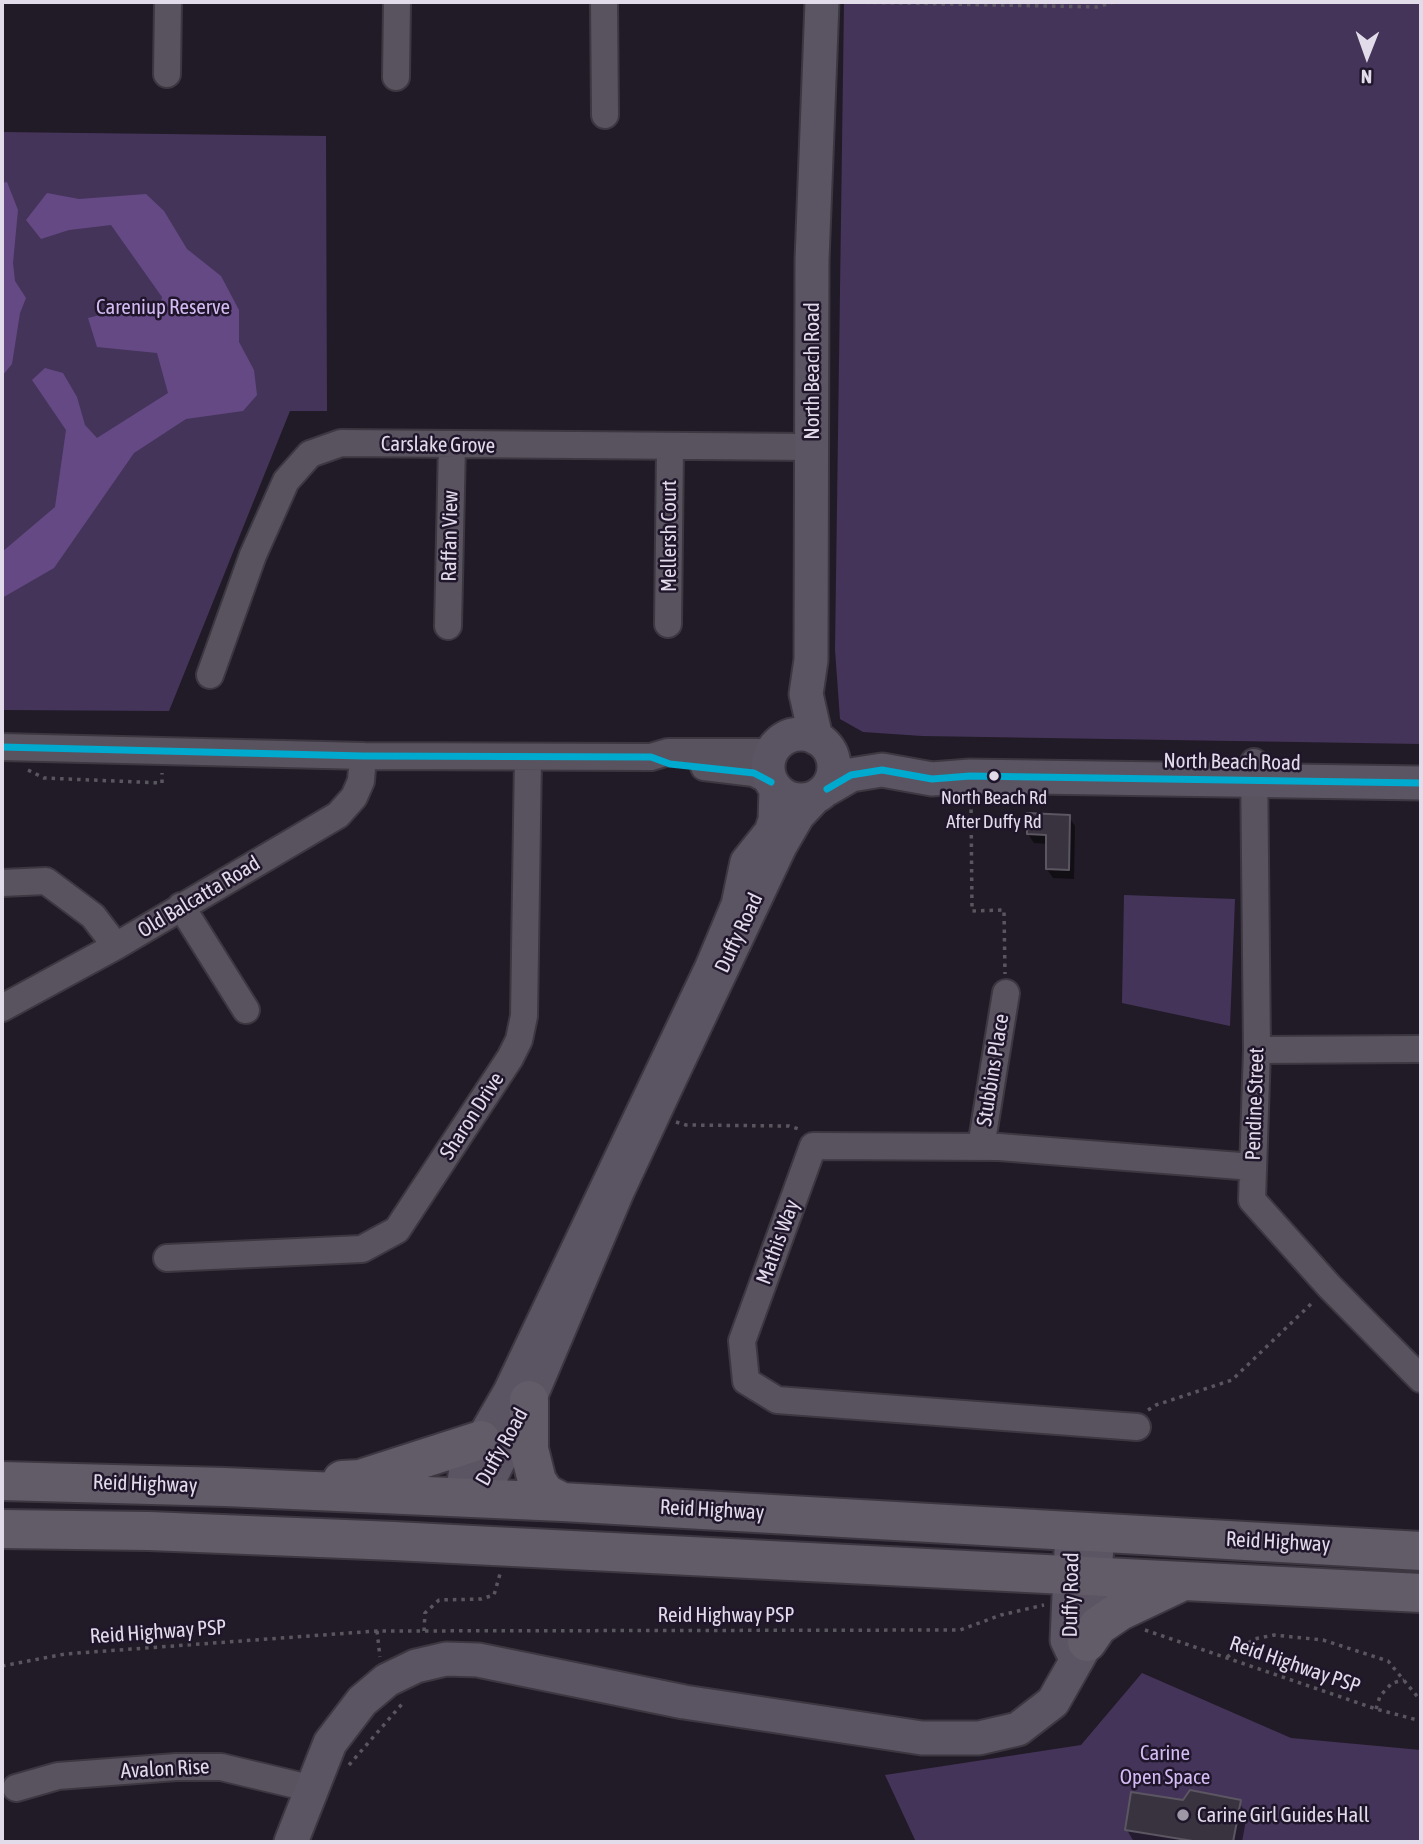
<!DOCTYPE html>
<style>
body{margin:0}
#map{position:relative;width:1423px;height:1844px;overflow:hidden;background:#211b27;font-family:"Asap Condensed",sans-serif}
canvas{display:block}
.frame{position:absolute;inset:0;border:4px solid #e1dbea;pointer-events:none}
.north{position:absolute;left:1332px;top:21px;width:70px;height:70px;-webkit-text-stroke:5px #20162c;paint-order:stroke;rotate:181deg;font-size:19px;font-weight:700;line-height:28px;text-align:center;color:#e1dbea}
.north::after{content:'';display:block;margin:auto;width:24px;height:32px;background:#e1dbea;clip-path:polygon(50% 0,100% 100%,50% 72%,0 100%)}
</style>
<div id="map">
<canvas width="1423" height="1844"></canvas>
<div class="frame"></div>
<div class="north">N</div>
</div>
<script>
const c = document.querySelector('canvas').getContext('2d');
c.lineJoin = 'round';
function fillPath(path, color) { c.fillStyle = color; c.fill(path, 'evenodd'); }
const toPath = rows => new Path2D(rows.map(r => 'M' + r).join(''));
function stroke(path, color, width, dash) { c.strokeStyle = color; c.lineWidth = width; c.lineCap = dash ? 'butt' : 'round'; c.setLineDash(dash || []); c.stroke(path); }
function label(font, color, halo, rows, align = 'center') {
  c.font = font + ' "Asap Condensed",sans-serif'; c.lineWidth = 5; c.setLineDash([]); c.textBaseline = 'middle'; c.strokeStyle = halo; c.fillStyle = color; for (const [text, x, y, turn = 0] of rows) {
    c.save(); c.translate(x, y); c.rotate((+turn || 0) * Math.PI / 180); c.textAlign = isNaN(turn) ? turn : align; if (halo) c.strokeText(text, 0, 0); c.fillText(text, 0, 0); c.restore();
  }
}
const green = toPath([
 [844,2,1421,2,1421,744,922,736,863,732,840,719,835,650],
 [2,132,326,136,327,411,290,411,169,711,2,710],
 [1124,895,1235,899,1230,1026,1122,1003],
 [1142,1673,1291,1738,1421,1750,1421,1842,916,1842,885,1775,1081,1745]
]);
const water = toPath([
 [7,182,18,210,13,263,15,281,26,298,20,313,12,364,2,376,2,183],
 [47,193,79,199,146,194,164,211,187,249,221,276,239,310,239,342,254,370,257,395,243,411,186,419,134,453,54,568,2,598,2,552,55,507,66,430,32,380,45,368,63,373,77,397,85,425,97,438,168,393,157,353,97,347,88,318,119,310,158,315,162,297,111,225,69,230,41,239,26,220]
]);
const shadow = toPath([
 [1069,817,1075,826,1074,879,1053,878,1047,869,1048,844,1034,843,1028,834],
 [1184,1802,1239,1802,1247,1815,1242,1842,1134,1842,1127,1830]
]);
const building = toPath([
 [1027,813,1070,815,1069,870,1046,869,1046,835,1027,834,1027,813],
 [1190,1790,1241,1800,1233,1842,1199,1842,1125,1830,1131,1792,1183,1800,1190,1790]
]);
const path = toPath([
 [848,2,1097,7,1114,2],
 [28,770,44,778,162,783,162,773],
 [971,801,972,911,1004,910,1005,974],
 [676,1122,686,1125,789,1126,799,1129],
 [1148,1410,1156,1405,1232,1380,1313,1302],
 [1145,1630,1376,1709,1421,1721],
 [377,1631,380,1657],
 [424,1631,425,1613,439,1600,481,1599,494,1595,500,1574],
 [1227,1657,1254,1639,1274,1635,1323,1640,1388,1661,1421,1701],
 [2,1666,65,1654,377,1631,960,1630,1001,1615,1044,1605],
 [1376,1709,1380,1696,1392,1683,1404,1680],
 [349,1765,402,1704,400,1702]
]);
const minor = toPath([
 [604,2,605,115],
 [167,74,168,2],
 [396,77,397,2],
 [668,624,670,448],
 [448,626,452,445],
 [210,675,253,555,286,481,310,454,341,443,812,447],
 [2,747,363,756,651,757,668,752,772,752],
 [1254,762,1257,1050,1252,1200,1329,1286,1421,1379],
 [704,767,754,773,771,782],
 [2,883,46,881,93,916,116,946],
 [181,906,246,1010],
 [2,1008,116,946,338,815,354,797,361,781,363,756],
 [1257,1050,1421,1049],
 [981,1147,1006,993],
 [167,1258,362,1249,397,1230,510,1058,519,1040,524,1016,528,757],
 [1137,1427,777,1400,746,1381,742,1341,813,1146,999,1147,1253,1167],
 [16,1788,58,1776,176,1767,221,1767,313,1789]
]);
const major = toPath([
 '768 767a33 33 0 1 1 66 0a33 33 0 1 1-66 0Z',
 [816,738,806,694,811,660,812,260,822,2],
 [827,789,851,775,882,770,932,779,970,776,1421,783],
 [776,790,775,820,771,832,747,862,738,905,712,967,510,1392,466,1468,464,1482,468,1499,480,1491,490,1478,529,1400,617,1192,665,1089,780,846,798,815,813,799],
 [1072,1530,1067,1640,1075,1657],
 [291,1842,330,1743,362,1701,387,1680,416,1666,446,1659,478,1660,684,1702,922,1738,979,1738,1018,1729,1053,1702,1087,1642,1093,1603,1098,1531]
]);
const highway = toPath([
 [529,1400,529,1449,537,1481,545,1493,562,1502],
 [342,1480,360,1479,481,1440],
 [2,1481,225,1487,562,1502,1421,1551],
 [2,1529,149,1531,394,1541,1421,1593],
 [1087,1642,1098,1626,1120,1611,1179,1583]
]);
const bus1 = toPath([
 [2,747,363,756,651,757,670,764,754,773,771,782],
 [827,789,851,775,882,770,932,779,970,776,1421,783]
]);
const markers = [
 [994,776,6,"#e1dbea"],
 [1183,1815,7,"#9e98a6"]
];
const busNames = [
 ["North Beach Rd",994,798],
 ["After Duffy Rd",994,822]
];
const parkNames = [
 ["Careniup Reserve",163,307],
 ["Carine",1165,1753],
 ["Open Space",1165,1777]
];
const streetNames = [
 ["North Beach Road",812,371,-90],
 ["Carslake Grove",438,445,1],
 ["Raffan View",450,536,-89],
 ["Mellersh Court",669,536,-90],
 ["North Beach Road",1232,762,1],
 ["Old Balcatta Road",199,897,-31],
 ["Duffy Road",739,933,-65],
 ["Stubbins Place",993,1070,-81],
 ["Pendine Street",1255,1104,-88],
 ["Sharon Drive",472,1116,-57],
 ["Mathis Way",778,1242,-70],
 ["Duffy Road",502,1447,-61],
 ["Reid Highway",145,1484,2],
 ["Reid Highway",712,1510,3],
 ["Reid Highway",1278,1542,3],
 ["Duffy Road",1071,1595,-89],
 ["Reid Highway PSP",726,1615],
 ["Reid Highway PSP",158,1632,-4],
 ["Reid Highway PSP",1295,1665,19],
 ["Avalon Rise",165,1769,-3]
];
const poiNames = [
 ["Carine Girl Guides Hall",1197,1815]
];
fillPath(green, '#453459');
fillPath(water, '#654985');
fillPath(shadow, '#0007');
fillPath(building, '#38333e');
stroke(building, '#5b5661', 2);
stroke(minor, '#3c3741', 30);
stroke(major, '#3c3741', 37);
stroke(highway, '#3c3741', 42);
stroke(path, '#5a565f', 3.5, [3.5, 5]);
stroke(minor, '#58535e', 26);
stroke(major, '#5b5462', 33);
stroke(highway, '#625b68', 38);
stroke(bus1, '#00a9ce', 7);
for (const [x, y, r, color] of markers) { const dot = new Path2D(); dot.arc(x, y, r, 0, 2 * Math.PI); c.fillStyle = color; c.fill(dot); stroke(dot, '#20162c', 2.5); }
label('19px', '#e1dbea', '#20162c', busNames);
label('21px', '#d4bbf3', '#20162c', parkNames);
label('21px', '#e1dbea', '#20162c', streetNames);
label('21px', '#e1dbea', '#20162c', poiNames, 'left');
</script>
